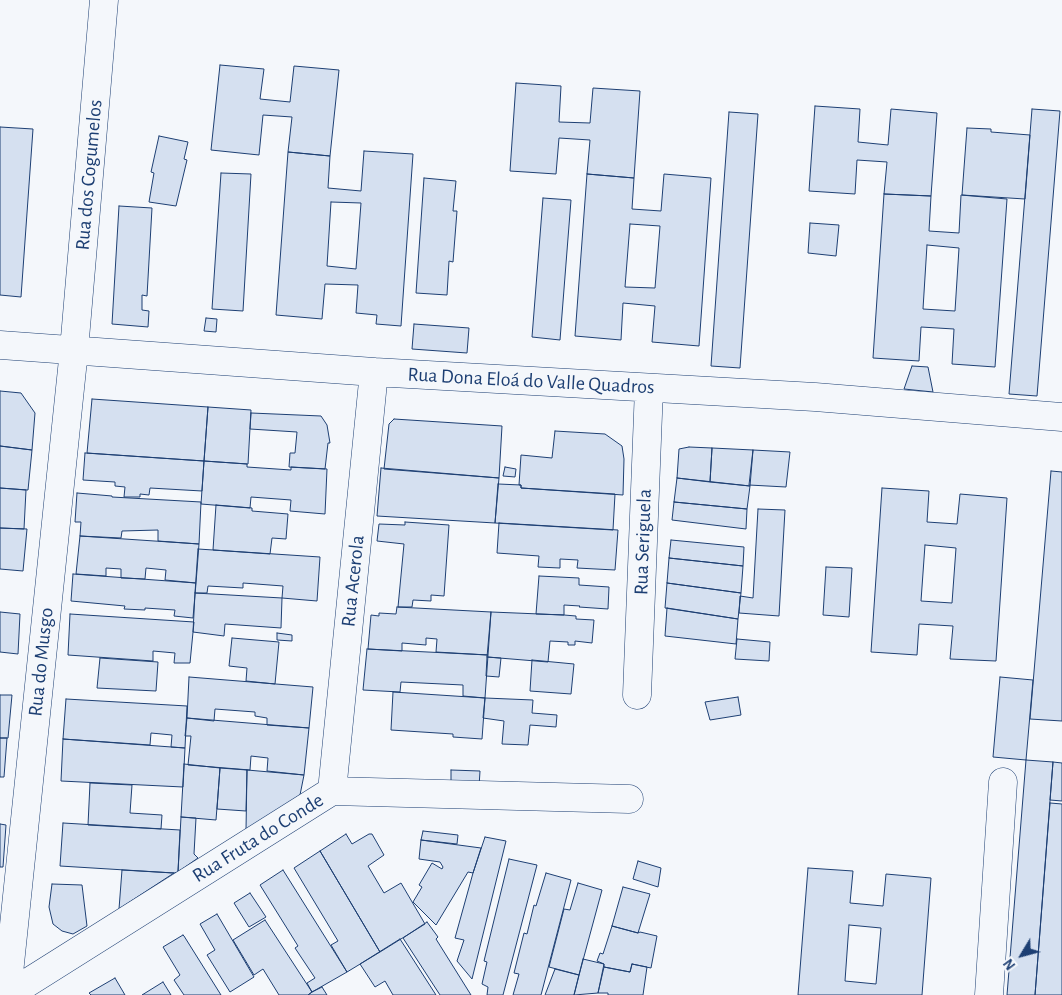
<!DOCTYPE html>
<meta charset="utf-8">
<style>
body{margin:0}
#map{position:relative;width:1062px;height:995px;overflow:hidden;background:#f4f7fb;font-family:"Alegreya Sans",sans-serif}
canvas{display:block}
.north{position:absolute;left:997px;top:930px;width:50px;height:50px;-webkit-text-stroke:4px #f4f7fb;paint-order:stroke;rotate:233deg;font-size:14px;font-weight:700;line-height:20px;text-align:center;color:#1d3f73}
.north::after{content:'';display:block;margin:auto;width:18px;height:22px;background:#1d3f73;clip-path:polygon(50% 0,100% 100%,50% 72%,0 100%)}
</style>
<div id="map">
<canvas width="1062" height="995"></canvas>
<div class="north">N</div>
</div>
<script>
const c = document.querySelector('canvas').getContext('2d');
c.lineJoin = 'round';
function fillPath(path, color) { c.fillStyle = color; c.fill(path, 'evenodd'); }
const toPath = rows => new Path2D(rows.map(r => 'M' + r).join(''));
function stroke(path, color, width, dash) { c.strokeStyle = color; c.lineWidth = width; c.lineCap = dash ? 'butt' : 'round'; c.setLineDash(dash || []); c.stroke(path); }
function label(font, color, halo, rows, align = 'center') {
  c.font = font + ' "Alegreya Sans",sans-serif'; c.lineWidth = 4; c.setLineDash([]); c.textBaseline = 'middle'; c.strokeStyle = halo; c.fillStyle = color; for (const [text, x, y, turn = 0] of rows) {
    c.save(); c.translate(x, y); c.rotate((+turn || 0) * Math.PI / 180); c.textAlign = isNaN(turn) ? turn : align; if (halo) c.strokeText(text, 0, 0); c.fillText(text, 0, 0); c.restore();
  }
}
const building = toPath([
 [220,65,264,69,260,99,290,102,294,66,339,70,330,156,288,152,292,117,263,115,259,155,211,150,220,65],
 [516,83,561,86,559,122,590,123,593,88,640,91,634,178,587,174,590,140,559,138,556,174,510,171,516,83],
 [815,106,860,109,858,142,888,145,891,109,937,113,931,196,884,194,887,162,857,160,855,194,809,191,815,106],
 [1032,109,1060,111,1037,396,1009,394,1032,109],
 [729,112,758,114,740,368,711,366,729,112],
 [0,127,33,129,21,297,0,295,0,127],
 [967,128,991,129,991,132,1030,135,1025,199,962,195,967,128],
 [159,136,188,142,184,159,187,160,176,206,149,202,154,173,151,172,159,136],
 [364,151,413,154,401,326,376,324,377,315,356,313,358,285,325,284,322,319,276,315,288,152,330,156,328,188,361,191,364,151],
 [331,202,361,203,356,269,327,266,331,202],
 [221,173,251,174,243,311,212,309,221,173],
 [587,174,634,178,632,209,661,211,664,174,711,178,699,346,652,342,655,306,623,303,621,340,575,336,587,174],
 [630,224,660,226,655,288,625,287,630,224],
 [424,178,456,181,453,211,457,211,453,262,449,261,447,295,416,293,424,178],
 [884,194,931,196,929,231,959,233,961,195,1007,199,995,367,952,364,954,329,921,327,919,361,873,358,884,194],
 [927,245,959,248,955,311,923,309,927,245],
 [543,198,571,200,560,340,532,337,543,198],
 [119,206,152,208,147,296,142,295,142,310,149,311,148,327,112,324,119,206],
 [810,223,839,225,836,256,808,253,810,223],
 [206,318,217,319,216,332,204,331,206,318],
 [414,324,469,328,467,353,412,349,414,324],
 [912,366,928,367,933,392,904,389,912,366],
 [0,391,21,393,35,413,32,450,0,446,0,391],
 [92,399,208,407,204,461,87,453,92,399],
 [208,407,251,410,248,464,204,461,208,407],
 [251,413,321,416,327,425,330,443,328,443,325,469,289,467,290,453,295,453,297,432,250,429,251,413],
 [394,419,502,426,499,478,384,469,389,424,394,419],
 [555,431,605,434,622,446,624,459,623,495,521,488,521,485,519,485,521,455,552,458,555,431],
 [0,446,32,450,28,490,0,488,0,446],
 [689,447,712,448,710,482,677,478,679,449,689,447],
 [712,448,753,450,750,486,710,482,712,448],
 [753,450,790,452,786,487,749,485,753,450],
 [85,453,204,461,202,491,150,488,149,495,140,494,140,497,124,497,125,487,115,486,115,482,83,480,85,453],
 [204,461,247,464,247,467,291,470,291,467,327,469,325,514,290,511,291,500,251,497,250,508,201,504,204,461],
 [505,467,516,469,515,477,503,476,505,467],
 [381,468,499,478,495,523,377,516,381,468],
 [1051,471,1062,472,1062,721,1030,719,1051,471],
 [677,478,750,486,747,509,674,502,677,478],
 [498,484,521,485,521,488,615,494,613,530,495,523,498,484],
 [0,488,26,490,24,529,0,528,0,488],
 [882,488,929,491,927,522,957,524,960,494,1007,498,996,661,950,659,953,626,919,624,917,655,871,652,882,488],
 [925,545,956,548,952,603,921,601,925,545],
 [77,493,112,496,112,497,201,502,199,544,158,541,158,530,122,531,121,538,80,536,81,522,75,522,77,493],
 [674,502,747,509,746,529,672,520,674,502],
 [216,505,252,508,252,511,288,514,286,539,272,538,270,554,213,550,216,505],
 [758,509,785,510,779,616,739,613,740,596,753,598,758,509],
 [405,522,449,525,444,596,431,595,431,601,413,600,412,607,398,607,404,544,377,541,379,524,405,525,405,522],
 [499,523,618,530,615,570,577,568,578,560,560,559,560,568,538,567,539,556,497,553,499,523],
 [0,528,27,529,23,571,0,569,0,528],
 [80,536,199,544,196,583,165,580,166,570,146,568,145,579,121,578,121,569,106,568,106,576,76,574,80,536],
 [671,540,744,547,743,566,669,558,671,540],
 [198,549,320,557,317,601,282,598,283,586,243,583,243,588,208,586,207,593,195,593,198,549],
 [669,558,743,566,741,593,667,583,669,558],
 [826,567,852,568,849,617,823,615,826,567],
 [73,574,196,583,193,618,174,616,175,610,145,608,145,610,124,609,125,606,71,601,73,574],
 [539,576,579,578,579,585,609,587,608,609,579,607,580,606,564,605,564,615,536,614,539,576],
 [667,583,741,593,738,619,665,608,667,583],
 [195,593,282,598,281,628,225,624,224,636,193,632,195,593],
 [397,607,491,612,488,655,436,652,437,639,426,638,426,645,402,643,402,651,368,649,371,615,379,616,379,613,396,614,397,607],
 [667,608,738,619,736,644,665,636,667,608],
 [0,612,20,614,18,654,0,652,0,612],
 [491,612,564,615,576,616,576,619,594,620,592,643,575,641,575,645,568,645,568,642,550,641,548,662,487,657,491,612],
 [70,614,194,622,190,663,174,663,175,653,153,651,153,661,68,655,70,614],
 [277,633,292,635,292,641,277,640,277,633],
 [232,638,279,642,275,684,246,681,247,668,229,666,232,638],
 [737,639,770,642,769,661,735,659,737,639],
 [367,649,488,655,485,698,463,696,463,685,401,682,400,692,363,690,367,649],
 [487,657,501,658,499,677,486,676,487,657],
 [100,658,158,662,156,691,97,688,100,658],
 [532,660,574,664,571,694,530,691,532,660],
 [189,677,313,687,309,728,267,725,267,718,255,716,255,712,215,709,214,721,187,718,189,677],
 [1000,677,1033,680,1026,760,993,757,1000,677],
 [393,692,485,698,482,739,453,737,453,734,391,730,393,692],
 [0,695,12,695,8,738,0,738,0,695],
 [738,697,741,715,710,720,705,702,738,697],
 [485,698,533,700,532,713,557,715,556,727,530,725,528,745,502,744,504,721,483,718,485,698],
 [66,699,187,706,185,748,171,747,172,735,151,733,150,745,63,739,66,699],
 [187,718,309,728,304,775,267,771,268,758,251,756,250,770,188,765,191,736,185,736,187,718],
 [0,738,7,738,4,777,0,777,0,738],
 [63,739,185,748,183,787,61,781,63,739],
 [1026,760,1053,762,1035,995,1007,995,1026,760],
 [1053,762,1062,763,1062,801,1050,800,1053,762],
 [184,764,220,768,216,820,181,817,184,764],
 [220,768,247,770,246,811,217,809,220,768],
 [247,770,304,775,300,795,246,830,247,770],
 [451,770,480,771,479,787,451,786,451,770],
 [90,783,132,785,130,813,162,815,161,829,88,825,90,783],
 [1050,803,1062,804,1062,995,1035,995,1050,803],
 [181,817,196,818,194,854,198,858,178,872,181,817],
 [63,823,180,830,178,872,174,873,60,866,63,823],
 [0,824,6,825,3,867,0,867,0,824],
 [423,831,458,835,457,844,421,840,423,831],
 [346,834,352,844,369,834,372,834,384,855,368,866,384,893,401,883,425,924,380,952,320,851,346,834],
 [485,837,506,841,472,979,457,961,464,940,455,938,473,873,485,837],
 [421,840,481,848,473,873,468,872,436,925,413,902,422,887,419,885,432,863,442,869,443,867,440,862,419,859,421,840],
 [320,851,380,952,347,972,331,945,338,941,294,868,320,851],
 [509,859,537,865,503,995,487,995,488,987,482,984,487,962,484,961,509,859],
 [638,861,661,868,658,887,633,879,638,861],
 [808,868,853,871,850,903,883,906,886,874,931,878,922,995,798,995,808,868],
 [849,925,881,928,876,984,845,981,849,925],
 [122,870,174,873,119,909,122,870],
 [283,870,347,972,312,992,307,983,315,978,295,948,298,946,260,885,283,870],
 [546,873,571,880,541,995,513,995,519,974,514,973,524,933,527,934,534,905,536,906,546,873],
 [578,883,602,890,579,975,549,967,564,909,570,910,578,883],
 [52,884,82,885,87,926,73,934,62,931,53,924,49,907,52,884],
 [623,887,650,894,638,933,612,926,623,887],
 [250,893,266,917,249,927,234,903,250,893],
 [217,914,254,977,230,992,207,955,215,950,200,924,217,914],
 [265,920,312,992,308,995,279,995,263,969,254,975,233,940,265,920],
 [427,922,438,937,436,939,471,995,440,995,403,938,427,922],
 [612,926,638,933,640,932,657,936,651,968,632,964,630,972,604,967,604,964,597,961,600,953,603,954,612,926],
 [183,935,184,936,221,995,184,995,174,980,180,975,163,947,183,935],
 [400,939,436,995,393,995,385,981,375,987,360,964,400,939],
 [583,959,604,964,598,993,574,995,583,959],
 [632,964,647,967,643,995,608,995,608,993,598,993,604,967,630,972,632,964],
 [555,969,579,975,574,995,545,995,555,969],
 [115,978,125,995,91,995,89,993,115,978],
 [163,982,171,995,142,995,163,982],
 [322,987,327,995,308,995,312,992,322,987]
]);
const minor = toPath([
 [0,345,374,372,815,397,1062,417],
 [637,695,649,388],
 [332,791,374,372],
 [9,973,74,350,104,0],
 [8,995,332,791,629,799],
 [989,995,1003,782]
]);
const streetNames = [
 ["Rua dos Cogumelos",89,175,-85],
 ["Rua Dona Eloá do Valle Quadros",531,381,3],
 ["Rua Seriguela",643,542,-88],
 ["Rua Acerola",353,581,-84],
 ["Rua do Musgo",41,662,-84],
 ["Rua Fruta do Conde",258,838,-32]
];
fillPath(building, '#d5e0f0');
stroke(building, '#1d3f73', 1);
stroke(minor, '#1d3f73', 29);
stroke(minor, '#f4f7fb', 28);
label('20px', '#1d3f73', '#f4f7fb', streetNames);
</script>
